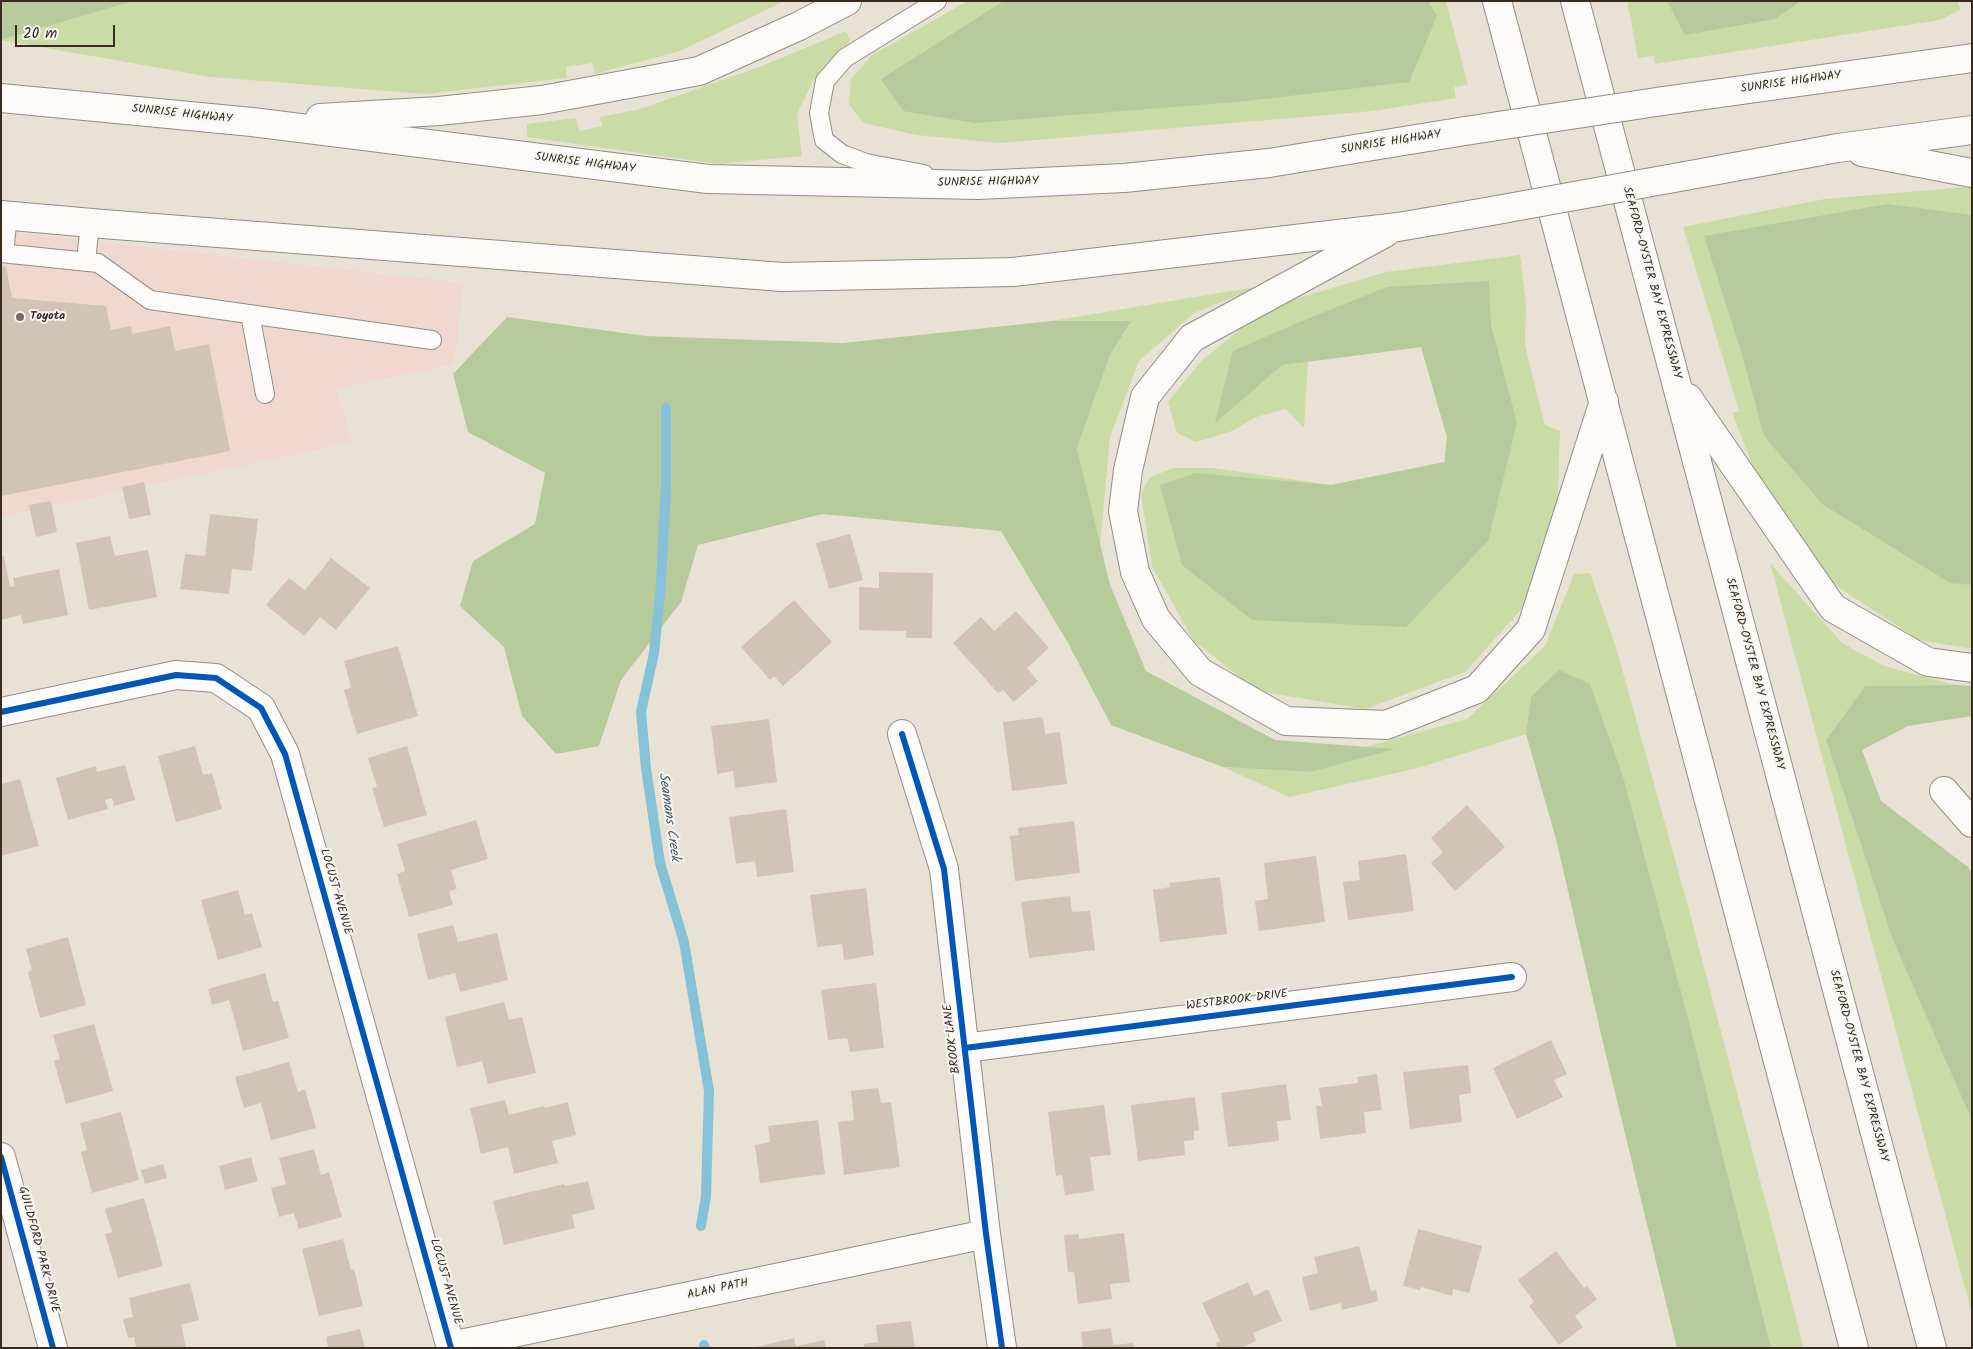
<!DOCTYPE html>
<style>
body{margin:0}
#map{position:relative;width:1973px;height:1349px;overflow:hidden;background:#e8e2d4;font-family:Kalam,sans-serif}
canvas{display:block}
.frame{position:absolute;inset:0;border:2px solid #3b2a1e;pointer-events:none}
.scale{position:absolute;left:15px;top:25px;width:100px;height:22px;box-sizing:border-box;border:2px solid #3b2a1e;border-top:0;padding-left:6px;font-size:15px;line-height:18px;white-space:nowrap;color:#3b2a1e;-webkit-text-stroke:4px #f6f6f2;paint-order:stroke}
</style>
<div id="map">
<canvas width="1973" height="1349"></canvas>
<div class="frame"></div>
<div class="scale">20 m</div>
</div>
<script>
const c = document.querySelector('canvas').getContext('2d');
c.lineJoin = 'round';
function fillPath(path, color) { c.fillStyle = color; c.fill(path, 'evenodd'); }
const toPath = rows => new Path2D(rows.map(r => 'M' + r).join(''));
function stroke(path, color, width, dash) { c.strokeStyle = color; c.lineWidth = width; c.lineCap = dash ? 'butt' : 'round'; c.setLineDash(dash || []); c.stroke(path); }
function label(font, color, halo, rows, align = 'center') {
  c.font = font + ' Kalam,sans-serif'; c.lineWidth = 4; c.setLineDash([]); c.textBaseline = 'middle'; c.strokeStyle = halo; c.fillStyle = color; for (const [text, x, y, turn = 0] of rows) {
    c.save(); c.translate(x, y); c.rotate((+turn || 0) * Math.PI / 180); c.textAlign = isNaN(turn) ? turn : align; if (halo) c.strokeText(text, 0, 0); c.fillText(text, 0, 0); c.restore();
  }
}
const built = toPath([
 [1,231,464,283,454,364,336,389,353,442,1,517]
]);
const green = toPath([
 [133,1,785,1,680,51,595,74,593,63,566,67,567,78,425,94,211,77,1,40],
 [968,1,1446,1,1468,85,1454,87,1456,98,1373,111,1000,143,916,135,864,123,849,105,851,79,872,55],
 [1627,1,1957,1,1961,9,1940,20,1655,64,1653,56,1638,58],
 [846,31,850,41,814,79,797,114,802,156,717,164,527,137,527,124,576,118,580,131,602,126,600,117,640,109,762,66],
 [1965,187,1972,188,1972,649,1919,640,1832,583,1765,496,1732,413,1739,411,1683,227,1825,199],
 [1520,255,1526,305,1525,345,1545,425,1560,431,1558,497,1533,597,1465,672,1365,709,1257,691,1193,640,1152,566,1141,494,1149,478,1173,468,1213,468,1331,485,1444,462,1447,437,1421,347,1308,362,1304,428,1286,409,1256,417,1232,431,1196,442,1177,433,1168,402,1202,360,1268,307,1386,272],
 [1261,286,1194,313,1139,361,1110,437,1100,546,1077,448,1110,355,1130,321,1052,321],
 [1770,563,1842,643,1884,666,1956,685,1865,686,1826,740,1892,938,1972,1121,1972,1314],
 [1590,573,1616,647,1688,906,1804,1348,1771,1348,1690,1025,1623,776,1590,684,1531,697,1526,734,1418,768,1289,797,1223,767,1311,772,1393,749,1365,747,1467,719,1545,646,1574,574]
]);
const forest = toPath([
 [1,1,133,1,1,40],
 [1004,1,1428,1,1437,16,1409,82,1247,101,975,123,903,111,881,79],
 [1667,1,1801,1,1775,19,1685,35],
 [1888,204,1972,215,1972,585,1950,583,1822,504,1764,436,1741,351,1704,236],
 [1489,281,1491,325,1517,423,1488,541,1406,627,1252,620,1182,565,1160,485,1196,473,1331,485,1445,462,1447,437,1421,347,1282,365,1215,423,1233,351,1302,321,1387,287],
 [507,317,646,336,843,343,1052,321,1131,321,1110,355,1077,448,1110,585,1146,671,1275,740,1395,749,1311,772,1223,767,1111,725,1068,643,1001,531,822,514,698,545,681,602,621,680,599,746,556,754,522,716,504,647,460,606,473,561,535,524,545,473,468,432,453,374],
 [1559,670,1590,684,1623,776,1690,1025,1771,1348,1677,1348,1604,1047,1556,839,1526,734,1531,697],
 [1956,685,1972,686,1972,716,1908,726,1862,750,1881,801,1968,867,1972,873,1972,1121,1892,938,1826,740,1865,686]
]);
const stream = toPath([
 [666,408,666,483,661,584,654,653,641,712,646,768,660,863,684,942,709,1091,706,1196,701,1226],
 [704,1345,705,1348]
]);
const building = toPath([
 [6,266,12,298,106,306,111,330,131,326,132,334,170,326,175,351,209,344,230,451,1,496,1,267],
 [144,482,151,515,129,519,122,487],
 [51,501,57,532,36,537,29,505],
 [210,514,258,519,252,571,232,569,229,594,180,589,185,554,205,556],
 [850,534,863,580,829,589,816,543],
 [110,536,115,556,148,550,157,597,89,610,76,543],
 [1,556,4,556,10,587,15,586,13,578,59,569,68,615,23,624,21,615,1,620],
 [331,558,370,588,336,630,320,617,304,636,266,605,289,578,305,590],
 [879,572,933,573,932,638,906,638,906,631,859,630,859,587,879,588],
 [794,600,832,642,783,686,774,676,770,680,741,647],
 [1016,611,1049,648,1027,668,1038,681,1014,702,1003,690,998,693,953,643,981,617,994,631],
 [398,646,418,716,357,734,344,690,351,687,344,661],
 [1043,717,1045,734,1060,732,1067,784,1012,791,1003,722],
 [769,719,777,782,735,788,733,771,717,774,711,726],
 [195,746,203,775,212,773,222,809,176,822,158,756],
 [407,746,427,815,384,827,372,788,377,787,368,758],
 [125,765,135,800,114,806,112,798,105,800,108,809,68,820,56,778,96,766,97,772],
 [20,779,39,846,1,856,1,784],
 [1467,805,1505,847,1455,891,1431,863,1443,852,1431,838],
 [786,809,794,872,757,877,755,861,736,864,729,817],
 [476,820,488,859,451,870,457,889,449,891,453,905,409,917,397,874,405,871,397,844],
 [1074,821,1080,873,1015,881,1010,836,1019,835,1018,828],
 [1406,854,1414,911,1348,920,1343,882,1360,880,1358,861],
 [1316,856,1325,922,1259,931,1255,901,1268,899,1264,863],
 [1220,877,1227,934,1160,942,1153,890,1170,887,1169,883],
 [866,888,874,955,844,960,842,944,817,947,810,895],
 [238,890,245,915,252,913,262,947,218,960,201,900],
 [1070,896,1072,912,1090,911,1095,950,1029,958,1021,902],
 [453,925,458,942,497,933,508,980,460,992,455,973,428,980,417,934],
 [68,937,86,1005,40,1018,28,972,32,970,26,949],
 [265,973,273,1002,278,1001,289,1038,243,1051,229,1000,212,1005,208,989],
 [876,983,884,1048,850,1052,847,1038,828,1040,821,990],
 [504,1002,509,1020,522,1017,536,1073,488,1084,482,1061,457,1067,445,1017],
 [94,1024,113,1091,66,1104,54,1061,60,1059,53,1035],
 [1551,1040,1567,1074,1554,1080,1563,1097,1517,1119,1493,1068],
 [289,1062,298,1092,305,1089,316,1128,271,1140,261,1103,244,1108,235,1077],
 [1468,1065,1471,1093,1459,1095,1462,1122,1410,1129,1403,1072],
 [1377,1074,1382,1110,1364,1112,1366,1133,1320,1139,1316,1106,1322,1106,1319,1088,1358,1083,1357,1077],
 [1286,1084,1291,1120,1277,1121,1279,1141,1228,1147,1221,1093],
 [878,1088,881,1103,891,1102,900,1167,844,1175,838,1122,854,1120,851,1091],
 [1195,1097,1199,1130,1194,1131,1194,1140,1184,1141,1185,1155,1138,1161,1131,1105],
 [505,1100,509,1115,544,1106,545,1108,568,1102,576,1135,552,1141,558,1163,514,1174,508,1147,481,1154,470,1108],
 [1104,1105,1111,1155,1090,1157,1094,1191,1065,1195,1062,1175,1056,1176,1048,1112],
 [121,1112,139,1180,92,1193,81,1152,87,1150,80,1123],
 [818,1120,825,1174,760,1183,755,1145,770,1142,768,1126],
 [314,1149,321,1175,329,1172,342,1217,299,1229,294,1213,279,1217,271,1188,286,1184,279,1158],
 [251,1157,258,1181,225,1190,219,1166],
 [163,1164,167,1178,145,1184,141,1170],
 [588,1181,595,1209,572,1215,575,1228,504,1245,493,1201,564,1184,565,1186],
 [144,1198,163,1266,118,1278,105,1234,112,1232,105,1209],
 [1418,1229,1482,1246,1469,1293,1453,1289,1452,1296,1421,1287,1420,1290,1403,1286],
 [1124,1233,1130,1282,1110,1284,1112,1299,1078,1304,1074,1272,1068,1272,1064,1235,1079,1234,1079,1239],
 [343,1239,351,1270,354,1269,363,1306,319,1316,302,1249],
 [1359,1246,1371,1291,1376,1290,1378,1301,1342,1310,1341,1303,1310,1311,1302,1277,1318,1273,1314,1257],
 [1556,1251,1584,1288,1587,1286,1597,1299,1575,1316,1583,1327,1559,1345,1529,1306,1534,1302,1518,1280],
 [1248,1282,1254,1296,1268,1289,1282,1321,1253,1333,1256,1341,1241,1348,1218,1348,1216,1343,1220,1341,1202,1303],
 [190,1283,199,1320,181,1325,186,1348,136,1348,134,1337,128,1338,123,1319,133,1317,129,1298],
 [911,1321,915,1348,864,1348,864,1344,878,1342,876,1325],
 [1111,1328,1113,1345,1133,1343,1134,1348,1083,1348,1081,1332],
 [360,1329,365,1348,328,1348,326,1337],
 [794,1338,796,1346,824,1340,826,1348,752,1348]
]);
const lane = toPath([
 [924,174,866,163,842,154,824,140,819,113,825,81,845,58,937,1],
 [1,253,98,263,150,300,432,340],
 [4,253,8,216],
 [86,262,90,223],
 [250,314,265,394]
]);
const street = toPath([
 [1,712,176,675,216,678,261,708,285,754,451,1348],
 [902,734,944,869,986,1234,1002,1348],
 [1944,791,1972,823],
 [965,1048,1512,977],
 [1,1157,53,1348],
 [451,1346,986,1234]
]);
const highway = toPath([
 [1497,1,1854,1348],
 [1575,1,1932,1348],
 [1,98,252,122,708,179,978,185,1124,178,1269,163,1465,131],
 [1663,101,1972,58],
 [320,118,439,111,542,100,699,71,799,26,847,1],
 [1862,152,1972,173],
 [1685,176,1838,148,1972,130],
 [1,215,103,224,782,277,1013,272,1398,227,1486,212],
 [1385,233,1192,338,1145,397,1128,470,1123,511,1135,572,1156,619,1200,672,1286,721,1386,725,1477,689,1531,629,1604,401],
 [1688,398,1833,608,1928,662,1972,668]
]);
const highwayBridge = toPath([
 [1465,131,1663,101],
 [1486,212,1685,176]
]);
const cycleway = toPath([
 [1,712,176,675,216,678,261,708,285,754,451,1348],
 [902,734,944,869,986,1234,1002,1348],
 [965,1048,1512,977],
 [1,1157,53,1348]
]);
const markers = [
 [20,317,5,"#786a5e"]
];
const streetNames = [
 ["SUNRISE HIGHWAY",1791,83,-8],
 ["SUNRISE HIGHWAY",182,115,6],
 ["SUNRISE HIGHWAY",1391,143,-9],
 ["SUNRISE HIGHWAY",585,164,7],
 ["SUNRISE HIGHWAY",988,183,-1],
 ["SEAFORD-OYSTER BAY EXPRESSWAY",1651,283,75],
 ["SEAFORD-OYSTER BAY EXPRESSWAY",1754,674,75],
 ["LOCUST AVENUE",335,892,74],
 ["WESTBROOK DRIVE",1237,1001,-7],
 ["BROOK LANE",953,1039,-97],
 ["SEAFORD-OYSTER BAY EXPRESSWAY",1858,1066,75],
 ["GUILDFORD PARK DRIVE",38,1250,75],
 ["LOCUST AVENUE",445,1282,74],
 ["ALAN PATH",718,1290,-12]
];
const poiNames = [
 ["Toyota",30,317]
];
const waterNames = [
 ["Seamans Creek",668,817,82]
];
fillPath(built, '#f0d8ce');
fillPath(green, '#cbdba5');
fillPath(forest, '#b7ca9b');
stroke(stream, '#85c2d7', 10);
fillPath(building, '#d2c4b4');
stroke(lane, '#928d84', 20);
stroke(street, '#928d84', 30);
stroke(highway, '#928d84', 30);
stroke(lane, '#fcfbf9', 18);
stroke(street, '#fcfbf9', 28);
stroke(highway, '#fcfbf9', 28);
stroke(highwayBridge, '#928d84', 30, []);
stroke(highwayBridge, '#fcfbf9', 28);
stroke(cycleway, '#0057b8', 6);
for (const [x, y, r, color] of markers) { const dot = new Path2D(); dot.arc(x, y, r, 0, 2 * Math.PI); c.fillStyle = color; c.fill(dot); stroke(dot, '#f6f6f2', 2); }
label('12px', '#3b2a1e', '#f6f6f2', streetNames);
label('bold 12px', '#3b2a1e', '#f6f6f2', poiNames, 'left');
label('italic 14px', '#465a5f', '#f6f6f2', waterNames);
</script>
